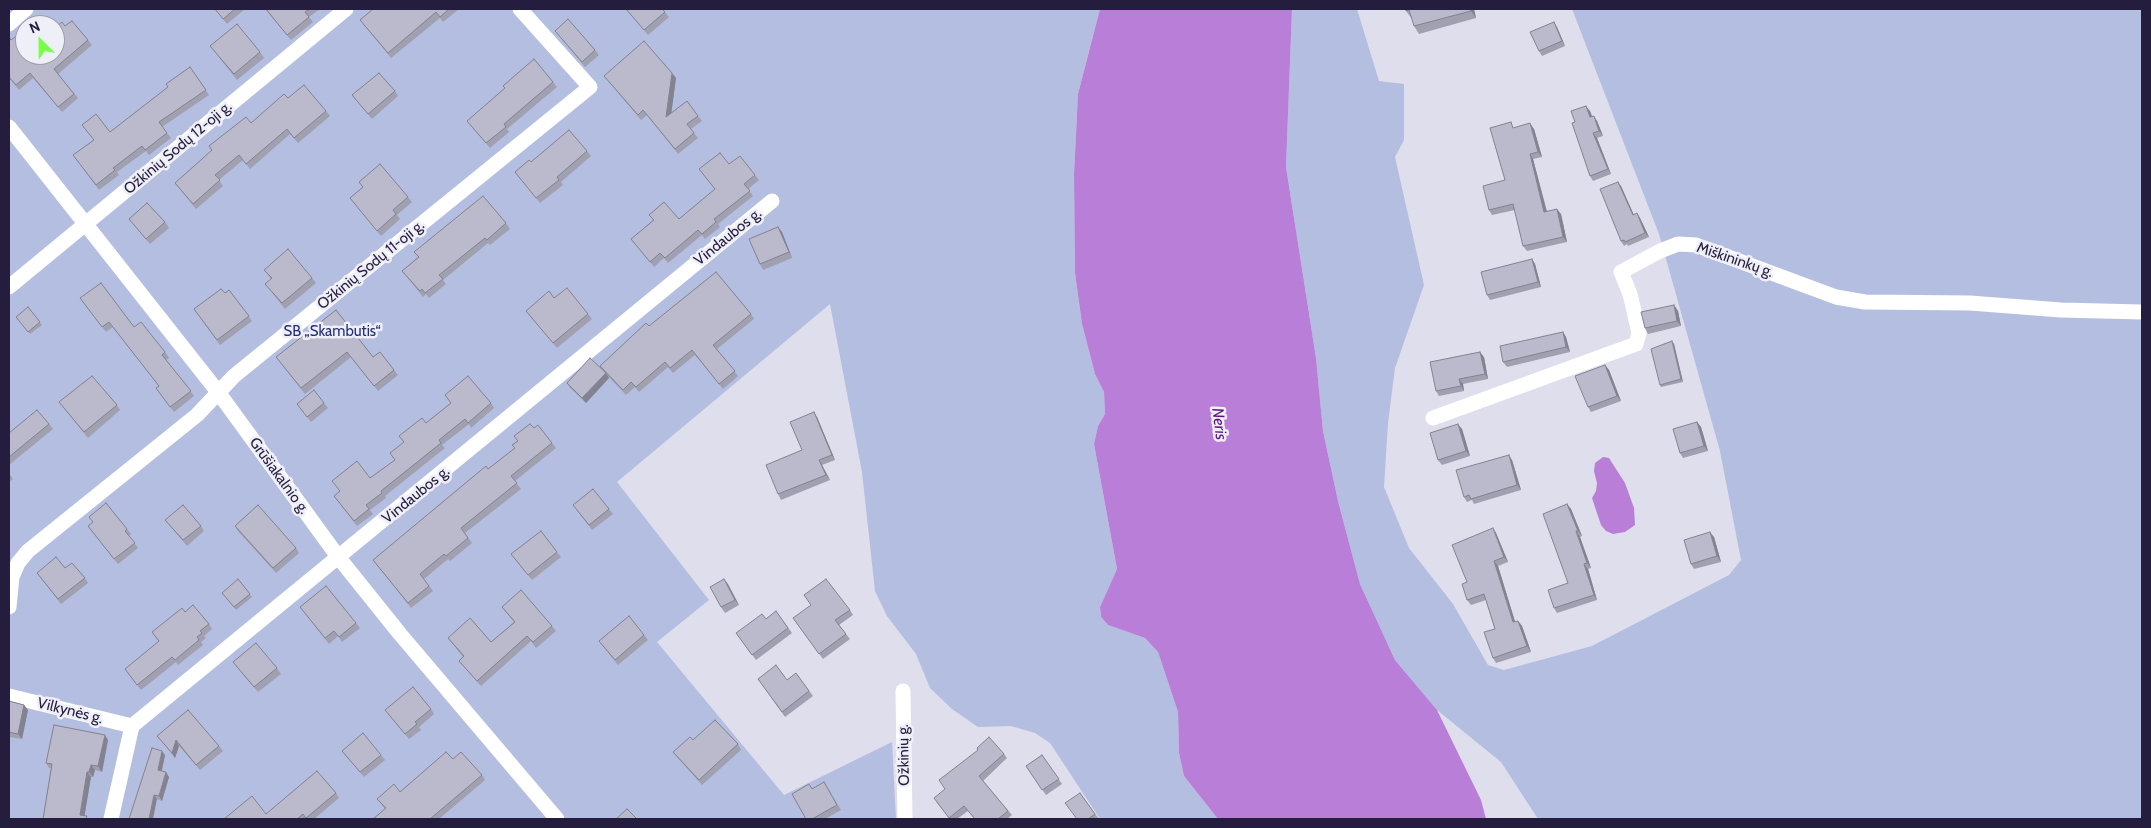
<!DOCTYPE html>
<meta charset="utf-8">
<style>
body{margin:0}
#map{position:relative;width:2151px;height:828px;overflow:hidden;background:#dfdeec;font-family:Cabin,sans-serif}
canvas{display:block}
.frame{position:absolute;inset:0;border:10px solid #251d3d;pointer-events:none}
.north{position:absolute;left:15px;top:15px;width:50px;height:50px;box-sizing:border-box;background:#efeff8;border:1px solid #9e9bad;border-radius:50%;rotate:337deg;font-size:14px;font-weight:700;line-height:20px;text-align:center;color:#251d3d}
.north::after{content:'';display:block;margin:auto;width:18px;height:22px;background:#77ff48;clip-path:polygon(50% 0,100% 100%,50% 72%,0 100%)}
</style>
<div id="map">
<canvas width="2151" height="828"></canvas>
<div class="frame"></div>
<div class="north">N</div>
</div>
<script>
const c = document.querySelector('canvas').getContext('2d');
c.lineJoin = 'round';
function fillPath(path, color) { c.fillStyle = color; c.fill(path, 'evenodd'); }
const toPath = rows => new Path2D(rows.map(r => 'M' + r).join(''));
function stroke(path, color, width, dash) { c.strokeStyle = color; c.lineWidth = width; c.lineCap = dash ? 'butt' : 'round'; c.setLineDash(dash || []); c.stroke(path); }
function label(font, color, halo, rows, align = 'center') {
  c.font = font + ' Cabin,sans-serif'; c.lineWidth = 5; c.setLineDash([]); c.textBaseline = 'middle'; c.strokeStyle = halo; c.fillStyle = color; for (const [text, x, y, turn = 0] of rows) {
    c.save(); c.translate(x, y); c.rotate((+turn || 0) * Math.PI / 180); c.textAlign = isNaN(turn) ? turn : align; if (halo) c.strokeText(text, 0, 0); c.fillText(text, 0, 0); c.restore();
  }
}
const green = toPath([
 [9,9,1100,9,1078,94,1074,174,1075,273,1082,324,1095,374,1104,392,1105,414,1098,426,1094,444,1117,569,1100,607,1101,617,1108,625,1145,638,1158,652,1178,712,1179,753,1184,776,1218,819,1100,819,1050,743,1035,733,1011,726,978,727,952,709,930,688,916,654,887,616,875,591,862,472,830,304,617,482,709,600,657,642,784,795,892,742,896,819,9,819],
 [25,25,55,25,55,55,25,55],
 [1292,9,1357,9,1379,81,1404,84,1404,140,1395,157,1424,285,1395,368,1388,423,1384,487,1409,548,1453,604,1488,665,1504,670,1592,646,1729,575,1741,560,1720,451,1659,234,1572,9,2142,9,2142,819,1538,819,1501,762,1437,710,1395,660,1360,584,1338,501,1323,431,1316,358,1286,167]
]);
const water = toPath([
 [1100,9,1292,9,1286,167,1316,358,1323,431,1338,501,1360,584,1395,660,1437,710,1481,800,1486,819,1218,819,1184,776,1179,753,1178,712,1158,652,1145,638,1108,625,1101,617,1100,607,1117,569,1094,444,1098,426,1105,414,1104,392,1095,374,1082,324,1075,273,1074,174,1078,94],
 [1603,457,1609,458,1625,483,1634,508,1635,525,1625,532,1613,534,1606,531,1601,525,1592,498,1596,491,1597,483,1594,471,1595,463]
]);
const minor = toPath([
 [9,24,26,9],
 [9,127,218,392,339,558,400,634,557,819],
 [9,287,346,9],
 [1433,418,1636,344,1639,333,1630,294,1621,272,1660,251,1678,244,1696,245,1836,297,1865,302,1970,303,2061,310,2142,312],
 [9,607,12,577,18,563,28,551,197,415,234,376,590,87,520,9],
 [903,691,905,819],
 [9,696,132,726],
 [111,819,132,726,772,201]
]);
const wall = toPath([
 [215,9,245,9,227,24],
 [265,9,320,9,309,17,313,22,291,40],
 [373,9,459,9,443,22,440,18,391,58,360,20],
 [626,9,662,9,669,17,648,35],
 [1406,9,1474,9,1476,18,1419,34,1414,26,1412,19,1406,11],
 [65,26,88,40,92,45,58,74,78,98,62,112,33,78,19,90,10,79,9,80,9,37,25,55],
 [1557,27,1565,46,1542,56,1539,51],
 [555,31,595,50,599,55,585,67],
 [210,46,260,52,264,58,237,80],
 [190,67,209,95,162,127,171,138,149,155,146,151,117,172,119,175,99,190,73,155,94,140,110,132,168,87],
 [604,76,676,78,671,114,698,116,702,121,691,129,698,138,678,154,647,115,641,120],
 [553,82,557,87,507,129,509,132,490,148,467,121],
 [395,91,398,96,372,119,352,95],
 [288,98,326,111,330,116,298,143,290,134,250,169,243,160,219,180,223,186,196,209,175,183,212,151,209,146,251,123],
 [1590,111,1592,116,1597,121,1603,136,1597,138,1611,174,1593,181,1590,176,1575,122],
 [1515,128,1534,129,1542,157,1533,159,1547,211,1561,214,1567,242,1527,251,1523,246,1515,210,1492,215,1489,210,1505,180],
 [587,151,591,156,561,182,563,185,540,203,515,172,531,162],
 [729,164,755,175,759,180,748,189,753,196,718,224,720,227,705,239,702,235,668,263,664,258,654,267,631,239,653,220,649,215,679,219,715,189,699,169],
 [359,182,408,197,412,202,397,215,400,219,381,236,350,198,363,187],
 [1621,186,1634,215,1637,213,1640,218,1649,237,1628,246,1627,244,1624,246,1621,241],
 [129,219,165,222,169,228,150,244],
 [506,223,510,229,490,245,488,243,443,280,446,284,429,298,426,294,423,297,402,271,418,257,414,252],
 [782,232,792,258,763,270,760,264],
 [1532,259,1535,264,1541,287,1490,300,1487,295],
 [264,270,312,278,316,283,285,309,265,284,271,279],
 [229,290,252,321,220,345,194,309,225,293],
 [80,298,134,327,165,352,169,358,166,360,194,396,174,412,156,388,159,386,113,327,106,332],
 [554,298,588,314,592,319,557,348,526,311],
 [1674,305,1678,311,1681,326,1648,334,1645,328],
 [28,307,42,325,30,334,16,317],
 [336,310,373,357,394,370,398,375,378,391,351,357,305,394,276,357],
 [751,314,754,319,717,349,738,376,723,389,695,355,673,373,668,367,639,392,635,387,626,395,606,374,609,378,586,403,570,388,567,383,604,371,600,366,649,326],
 [1563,332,1566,337,1570,352,1507,367,1503,362],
 [1674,344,1683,382,1661,387,1660,385],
 [1484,357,1488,379,1463,384,1464,391,1439,396,1436,391],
 [1605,365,1609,370,1621,401,1591,412,1588,407],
 [445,395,491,403,494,408,471,428,469,424,442,445,445,448,385,496,386,498,370,510,373,514,357,526,334,496,370,478,395,460,404,442,451,403],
 [59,402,117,405,120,410,88,438],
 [324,403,328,408,311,422,297,404],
 [817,417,835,460,822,465,830,480,781,500,778,494,802,450],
 [1697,422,1701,427,1708,451,1683,458,1680,453],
 [49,424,53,429,9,465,9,433],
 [534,428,552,443,556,448,515,481,521,489,465,533,472,543,450,561,448,559,424,579,433,591,411,608,373,560,515,448],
 [1462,429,1470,456,1442,465,1438,460],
 [1512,460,1521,490,1474,504,1472,500,1467,502,1464,497],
 [9,473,13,479,9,482],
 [1567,504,1571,509,1582,536,1580,537,1591,568,1588,569,1597,600,1557,613,1554,608,1568,583],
 [573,505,609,509,613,514,592,530],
 [89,517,127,529,131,534,129,536,138,548,118,564,88,526,93,522],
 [165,520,201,526,204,531,187,546],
 [235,526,296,548,299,553,276,573,238,531],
 [1493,528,1496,533,1508,562,1498,566,1515,622,1518,621,1522,626,1531,652,1496,663,1493,658,1495,629,1486,600,1471,605,1467,600,1467,582],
 [1714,537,1721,562,1694,569,1691,564],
 [557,552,561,557,532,580,515,559],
 [65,568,85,578,88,583,61,604,37,573],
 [238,579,252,597,236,610,224,595],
 [724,579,739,605,725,613,721,607],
 [300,607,356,623,360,628,342,642,338,636,329,644],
 [502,607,552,626,556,631,536,648,531,641,481,686,459,661,463,657,448,638,491,642,514,622],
 [850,610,853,615,839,625,850,639,823,659,793,618],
 [776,611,792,633,756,660,736,633,766,619],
 [185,612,209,624,212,629,204,636,206,638,201,642,203,645,178,665,176,662,141,690,125,669,159,642,152,632],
 [644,635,648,640,618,665,599,641],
 [233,662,277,668,281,674,258,692],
 [796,673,813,696,785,717,758,679,787,680],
 [9,701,24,705,28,710,22,739,9,737],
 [431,709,434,714,419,727,421,730,409,739,385,710],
 [157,736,219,746,223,751,200,770,179,746,175,758],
 [108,740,102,772,95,770,93,777,91,777,84,816,43,819,51,768,49,768,46,763],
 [693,740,738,744,741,750,702,785,677,757,673,752],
 [342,751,381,755,385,760,364,777],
 [1004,754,1007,758,983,781,1012,815,1007,819,975,819,968,811,957,819,950,819,937,803,945,789],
 [165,755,162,771,169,777,162,801,157,799,129,819],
 [1042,755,1062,784,1046,795,1026,766],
 [453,759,482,775,485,780,439,819,373,819,385,809,377,799,400,792],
 [824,782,841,810,825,819,806,819,812,789],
 [336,793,339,798,314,819,224,819,266,814],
 [1080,793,1099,819,1077,819]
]);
const shadedWall = toPath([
 [1470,9,1474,9,1476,18,1471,11],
 [1554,22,1557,27,1565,46,1562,41],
 [672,73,676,78,670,123,666,117],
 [1586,106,1590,111,1594,122,1590,117],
 [1594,116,1597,121,1603,136,1599,131],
 [1530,123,1534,129,1542,157,1538,152],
 [1593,133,1597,138,1611,174,1608,169],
 [1530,154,1533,159,1548,217,1544,212],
 [1618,182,1621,186,1636,220,1633,215],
 [1557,209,1561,214,1567,242,1563,237],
 [1637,213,1640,218,1649,237,1645,233],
 [778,227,782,232,792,258,789,252],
 [1532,259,1535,264,1541,287,1538,282],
 [1674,305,1678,311,1681,326,1677,321],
 [1563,332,1566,337,1570,352,1566,347],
 [1672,341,1674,344,1683,382,1681,379],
 [1480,352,1484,357,1488,379,1485,374],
 [1605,365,1609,370,1621,401,1617,396],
 [606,373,609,378,586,403,582,398],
 [1459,379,1463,384,1464,391,1461,386],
 [814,412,817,417,835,460,832,455],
 [1697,422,1701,427,1708,451,1704,446],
 [1458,424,1462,429,1470,456,1466,451],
 [1509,455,1512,460,1521,490,1517,485],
 [819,460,822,465,830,480,826,475],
 [1567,504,1571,509,1582,536,1578,531],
 [1493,528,1496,533,1508,562,1504,557],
 [1576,531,1580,537,1591,568,1587,563],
 [1710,532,1714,537,1721,562,1717,556],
 [1494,561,1498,566,1517,628,1513,622],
 [1584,564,1588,569,1597,600,1594,595],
 [724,579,728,584,739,605,735,600],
 [1518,621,1522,626,1531,652,1527,646],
 [24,705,28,710,22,739,18,734],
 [105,735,108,740,102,772,98,766],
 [176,740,179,746,175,758,172,753],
 [162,751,165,755,161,774,158,770],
 [91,765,95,770,93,777,89,772],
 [87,772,91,777,84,819,80,815],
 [166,772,169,777,162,801,159,796],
 [154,795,157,799,153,819,149,819]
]);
const building = toPath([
 [215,9,235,9,223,19,215,9],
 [266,9,310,9,305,12,309,17,287,35,266,9],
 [373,9,449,9,440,17,436,12,388,53,360,20,373,9],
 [626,9,662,9,665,12,644,30,626,9],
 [1406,9,1470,9,1471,11,1414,26,1409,10,1406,11,1406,9],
 [568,19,595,50,582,62,555,31,568,19],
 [72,21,88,40,54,69,74,94,58,107,30,73,16,85,9,77,9,37,11,40,19,34,25,41,25,55,55,55,55,28,62,22,65,26,72,21],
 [1554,22,1562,41,1539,51,1530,32,1554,22],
 [237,24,260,52,234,74,210,46,237,24],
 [644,41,672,73,666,117,687,101,698,116,687,124,694,133,675,149,643,110,638,115,604,76,644,41],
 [534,59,553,82,504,124,506,127,486,143,467,121,505,88,503,86,534,59],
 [190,67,206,90,159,122,167,133,145,150,142,146,113,168,115,170,96,185,73,155,94,140,82,125,96,114,110,132,168,87,166,84,190,67],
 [379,73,395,91,368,114,352,95,379,73],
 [304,85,326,111,294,138,287,129,246,164,239,155,215,175,220,180,193,204,175,183,212,150,209,146,246,117,251,123,284,94,288,98,304,85],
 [1586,106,1590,117,1594,116,1599,131,1593,133,1608,169,1590,176,1572,123,1575,122,1571,111,1586,106],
 [1511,122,1513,128,1530,123,1538,152,1530,154,1544,212,1557,209,1563,237,1523,246,1513,204,1489,210,1483,186,1505,180,1490,128,1511,122],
 [569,130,587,151,557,177,559,180,536,198,515,172,529,160,531,162,569,130],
 [720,153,729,164,740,156,755,175,744,184,750,191,714,219,716,222,702,234,698,230,665,258,660,253,650,262,631,239,654,220,649,215,664,202,679,219,715,189,699,169,720,153],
 [380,164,408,197,393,210,396,214,377,231,350,198,363,187,359,182,380,164],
 [1618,182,1633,215,1637,213,1645,233,1625,242,1624,240,1621,241,1600,189,1618,182],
 [483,196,506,223,487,240,485,238,439,275,443,279,425,293,422,289,420,291,402,271,419,257,414,252,483,196],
 [147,203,165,222,146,239,129,219,147,203],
 [778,227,789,252,760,264,749,239,778,227],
 [288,249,312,278,282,303,265,284,272,278,264,270,288,249],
 [1532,259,1538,282,1487,295,1481,272,1532,259],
 [716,272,751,314,713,345,735,371,719,384,692,350,670,368,665,362,636,387,631,382,623,390,600,366,646,323,649,326,716,272],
 [101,283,134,327,141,322,165,352,162,355,191,391,170,407,156,388,159,386,109,322,102,327,80,298,101,283],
 [567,288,588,314,553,343,526,311,549,291,554,298,567,288],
 [221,289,225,293,229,290,249,316,217,340,194,309,221,289],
 [1674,305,1677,321,1645,328,1641,312,1674,305],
 [28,307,40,322,28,332,16,317,28,307],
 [336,310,373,357,380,352,394,370,374,386,347,352,301,388,276,357,336,310],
 [1563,332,1566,347,1503,362,1500,346,1563,332],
 [1672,341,1681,379,1660,385,1651,349,1672,341],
 [1480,352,1485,374,1459,379,1461,386,1436,391,1430,362,1480,352],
 [590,358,606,373,582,398,567,383,590,358],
 [1605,365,1617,396,1588,407,1575,376,1605,365],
 [92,376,117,405,84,432,59,402,92,376],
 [468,376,491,403,468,423,465,419,439,440,441,443,381,491,382,493,366,505,369,509,354,521,334,496,340,491,332,481,357,461,370,478,395,460,390,453,404,442,399,436,422,418,426,423,451,403,445,395,468,376],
 [314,390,324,403,307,417,297,404,314,390],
 [37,410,49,424,9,457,9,433,37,410],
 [814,412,832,455,819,460,826,475,778,494,766,465,802,450,790,422,814,412],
 [1697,422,1704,446,1680,453,1673,429,1697,422],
 [530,424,534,428,538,425,552,443,511,476,517,483,461,528,468,538,446,556,444,554,420,574,429,586,408,603,373,560,486,466,488,469,515,448,512,445,518,441,514,436,530,424],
 [1458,424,1466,451,1438,460,1430,433,1458,424],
 [1509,455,1517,485,1471,499,1469,495,1464,497,1456,470,1509,455],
 [593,489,609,509,589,525,573,505,593,489],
 [106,503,127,529,125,531,135,543,114,559,88,526,93,522,89,517,106,503],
 [1567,504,1578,531,1576,531,1587,563,1584,564,1594,595,1554,608,1548,590,1568,583,1543,514,1567,504],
 [183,505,201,526,183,540,165,520,183,505],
 [258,505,296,548,273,568,235,526,258,505],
 [1493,528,1504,557,1494,561,1513,622,1518,621,1527,646,1493,658,1484,632,1495,629,1484,594,1467,600,1462,584,1467,582,1452,545,1493,528],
 [541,531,557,552,528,575,511,554,541,531],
 [1710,532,1717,556,1691,564,1684,540,1710,532],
 [56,557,65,568,72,563,85,578,58,599,37,573,56,557],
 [238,579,250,594,234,607,222,593,238,579],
 [724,579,735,600,721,607,710,587,724,579],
 [826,579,850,610,835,620,846,634,819,654,793,618,811,605,804,595,826,579],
 [326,586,356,623,339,637,334,631,325,638,300,607,326,586],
 [521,590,552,626,533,642,527,636,477,681,459,661,464,656,448,638,470,618,491,642,515,622,502,607,521,590],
 [193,605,209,624,200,631,202,633,197,637,199,640,175,660,172,657,137,685,125,669,159,641,152,632,182,608,185,612,193,605],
 [776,611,788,628,752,655,736,633,762,614,766,619,776,611],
 [629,616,644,635,615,660,599,641,629,616],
 [256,643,277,668,254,687,233,662,256,643],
 [776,665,787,680,796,673,809,691,782,712,758,679,776,665],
 [413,687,431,709,415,722,417,724,405,734,385,710,413,687],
 [9,701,24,705,18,734,9,732,9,701],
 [188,710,219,746,196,765,176,740,172,753,157,736,188,710],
 [715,720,738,744,699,780,673,752,690,737,693,740,715,720],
 [54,725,105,735,98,766,91,765,89,772,87,772,80,815,87,816,86,819,43,819,52,764,46,763,54,725],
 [363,733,381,755,360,772,342,751,363,733],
 [989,737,1004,754,979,776,1008,811,998,819,975,819,964,806,949,818,934,798,945,789,939,780,978,750,977,748,989,737],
 [152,748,162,751,158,770,166,772,159,796,154,795,149,819,129,819,152,748],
 [446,752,453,759,461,752,482,775,430,819,373,819,386,808,377,799,394,784,400,792,446,752],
 [1042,755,1059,779,1042,790,1026,766,1042,755],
 [317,771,336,793,306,818,303,814,297,819,224,819,252,796,266,814,317,771],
 [824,782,837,805,812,819,806,819,792,794,809,784,812,789,824,782],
 [1080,793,1095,814,1088,819,1077,819,1065,803,1080,793],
 [627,809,637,819,616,819,627,809]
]);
const streetNames = [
 ["Ožkinių Sodų 12-oji g.",178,148,-40],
 ["Vindaubos g.",728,237,-39],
 ["Miškininkų g.",1735,260,19],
 ["Ožkinių Sodų 11-oji g.",371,265,-39],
 ["Grūšiakalnio g.",279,476,54],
 ["Vindaubos g.",416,495,-39],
 ["Vilkynės g.",70,711,14],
 ["Ožkinių g.",904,755,-91]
];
const parkNames = [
 ["SB „Skambutis“",332,332]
];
const waterNames = [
 ["Neris",1219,424,83]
];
fillPath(green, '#b4bee0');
fillPath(water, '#b97ed8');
stroke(minor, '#fff', 15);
fillPath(wall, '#a1a0b0');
fillPath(shadedWall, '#838290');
fillPath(building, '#bbbacd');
stroke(building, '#838290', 1);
label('15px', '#251d3d', '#efeff8', streetNames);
label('15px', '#232d78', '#efeff8', parkNames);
label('italic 16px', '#5b117f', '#efeff8', waterNames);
</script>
